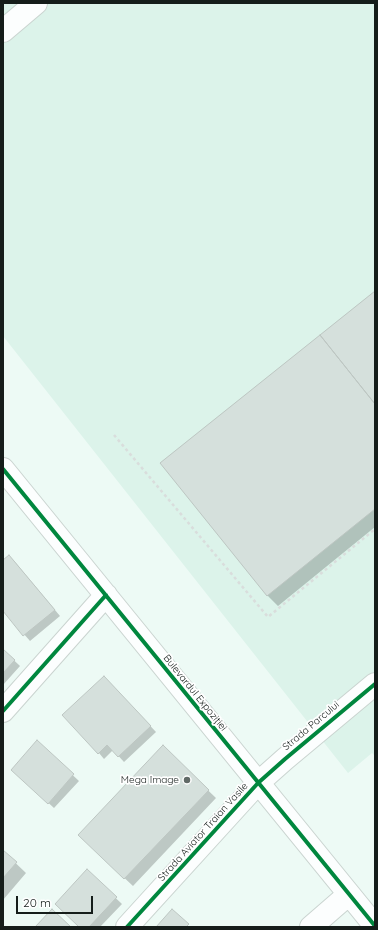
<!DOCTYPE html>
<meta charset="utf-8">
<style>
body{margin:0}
#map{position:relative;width:378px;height:930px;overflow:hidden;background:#edfaf5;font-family:Quicksand,sans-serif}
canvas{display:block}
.frame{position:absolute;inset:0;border:4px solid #151d1a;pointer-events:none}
.scale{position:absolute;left:16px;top:896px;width:77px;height:18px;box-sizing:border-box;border:2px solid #151d1a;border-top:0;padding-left:5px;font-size:12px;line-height:14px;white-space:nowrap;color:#151d1a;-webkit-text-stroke:3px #fff;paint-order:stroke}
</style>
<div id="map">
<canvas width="378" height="930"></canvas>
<div class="frame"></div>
<div class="scale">20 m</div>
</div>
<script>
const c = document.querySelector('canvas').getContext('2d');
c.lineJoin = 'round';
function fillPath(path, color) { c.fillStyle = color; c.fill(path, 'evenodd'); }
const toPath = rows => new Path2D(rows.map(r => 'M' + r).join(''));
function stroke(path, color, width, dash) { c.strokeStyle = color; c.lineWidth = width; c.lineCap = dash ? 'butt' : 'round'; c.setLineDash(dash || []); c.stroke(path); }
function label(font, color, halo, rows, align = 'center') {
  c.font = font + ' Quicksand,sans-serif'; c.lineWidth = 3.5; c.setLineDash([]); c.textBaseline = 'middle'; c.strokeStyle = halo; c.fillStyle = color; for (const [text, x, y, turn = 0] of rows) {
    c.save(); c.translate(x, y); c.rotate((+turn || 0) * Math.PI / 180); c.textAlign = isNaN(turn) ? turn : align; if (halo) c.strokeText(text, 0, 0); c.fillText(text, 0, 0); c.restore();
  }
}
const built = toPath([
 [3,3,375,3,375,756,372,753,348,773,3,336]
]);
const shadow = toPath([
 [375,292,375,527,278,606,268,596,162,463],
 [9,556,15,562,60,616,30,641,3,610,3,561],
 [3,650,20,666,3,685],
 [110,683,156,732,124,762,113,750,104,759,99,753],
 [37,742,79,781,54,808,18,775],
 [163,747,216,798,133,886,87,843],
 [3,851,26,873,3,900],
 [87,871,122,904,100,927,80,927]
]);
const building = toPath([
 [375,291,375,404,320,335,375,291],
 [320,335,375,404,375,509,267,596,160,463,320,335],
 [9,555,55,610,23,636,3,611,3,560,9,555],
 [3,649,15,660,3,673,3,649],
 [104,676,151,726,118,757,107,745,98,754,62,715,104,676],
 [37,740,74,774,48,804,11,770,37,740],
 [163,745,209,790,124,879,78,835,163,745],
 [3,850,17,862,3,878,3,850],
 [87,869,117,897,89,927,79,927,55,904,87,869],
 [52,909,71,927,35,927,52,909],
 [172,909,189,924,186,927,156,927,172,909]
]);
const path = toPath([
 [114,435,268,617,375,529]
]);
const minor = toPath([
 [3,31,36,3],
 [3,469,375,926],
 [3,711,106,595],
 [127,927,258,783,285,759,375,684],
 [311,927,349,894]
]);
const cycleway = toPath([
 [3,469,375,926],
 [3,711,106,595],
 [127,927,258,783,285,759,375,684]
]);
const markers = [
 [187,780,4,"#616a67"]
];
const streetNames = [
 ["Bulevardul Expoziției",195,693,51],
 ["Strada Parcului",311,726,-40],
 ["Strada Aviator Traian Vasile",203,832,-48]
];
const poiNames = [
 ["Mega Image",179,780]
];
fillPath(built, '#dcf3ea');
fillPath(shadow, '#0003');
fillPath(building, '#d5e0dc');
stroke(building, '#bdc6c2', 1);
stroke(minor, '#cad4d0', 24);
stroke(path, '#d9dddc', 2.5, [3, 3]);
stroke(minor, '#fcfefe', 22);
stroke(cycleway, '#00873e', 4);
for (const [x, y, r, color] of markers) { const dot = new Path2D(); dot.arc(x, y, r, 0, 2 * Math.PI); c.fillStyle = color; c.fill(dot); stroke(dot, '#fff', 1.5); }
label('10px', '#151d1a', '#fff', streetNames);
label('10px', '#151d1a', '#fff', poiNames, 'right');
</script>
